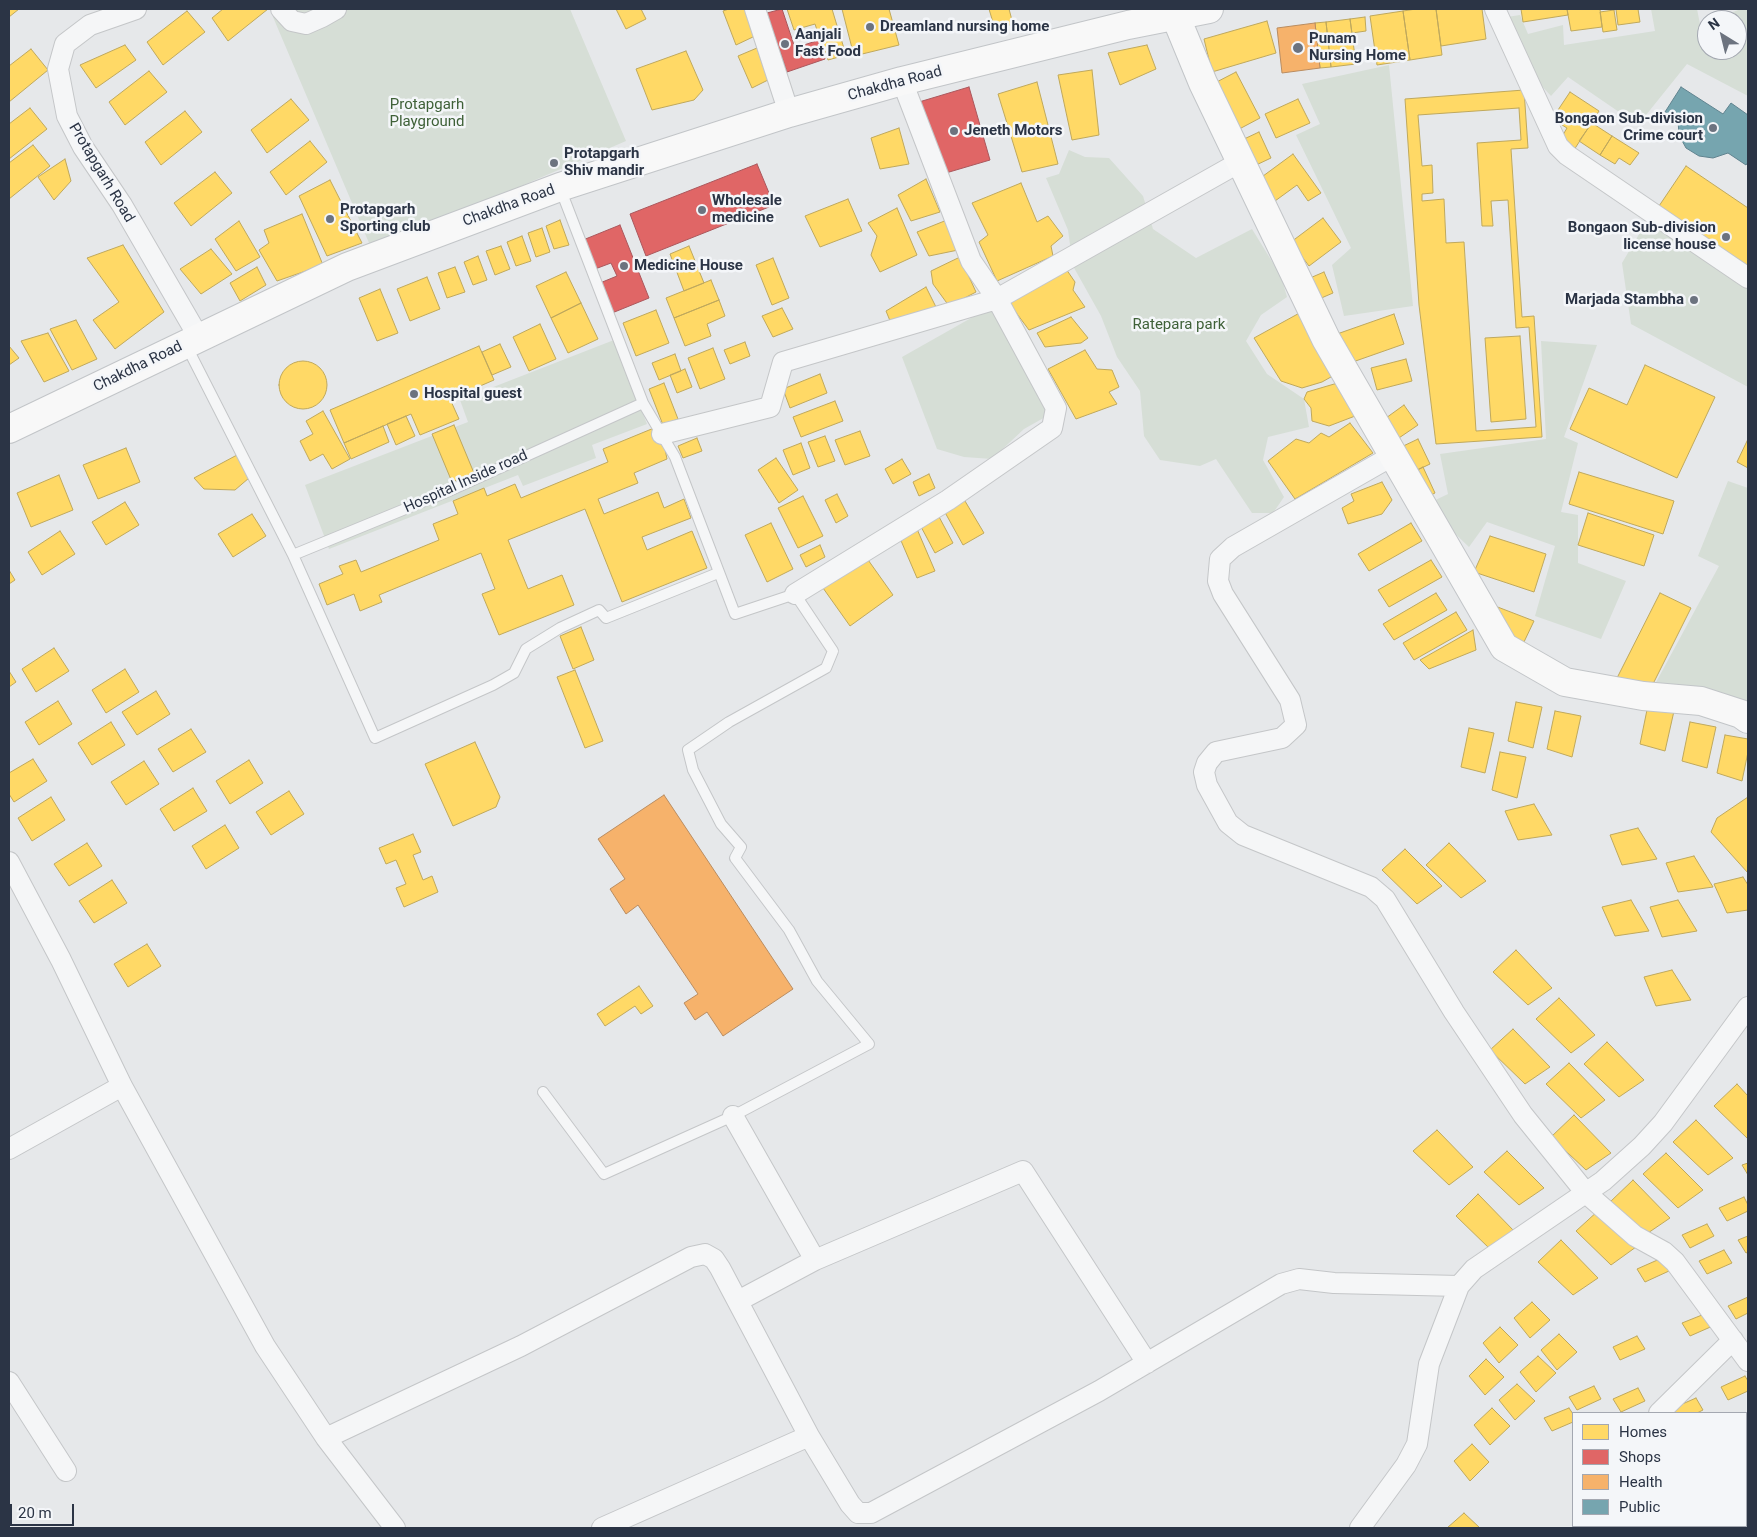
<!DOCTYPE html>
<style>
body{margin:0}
#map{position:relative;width:1757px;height:1537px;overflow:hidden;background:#e6e8ea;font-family:Roboto,sans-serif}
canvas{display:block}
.frame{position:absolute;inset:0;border:10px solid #2b3445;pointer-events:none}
.legend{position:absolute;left:1572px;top:1412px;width:175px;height:115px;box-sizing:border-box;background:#f4f6f9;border:1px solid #a4a8b1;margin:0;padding:6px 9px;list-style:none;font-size:15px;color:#2b3445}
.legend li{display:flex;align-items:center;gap:10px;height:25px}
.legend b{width:25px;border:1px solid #a4a8b1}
.north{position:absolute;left:1697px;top:10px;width:50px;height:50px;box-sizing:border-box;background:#f4f6f9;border:1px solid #a4a8b1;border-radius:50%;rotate:324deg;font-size:14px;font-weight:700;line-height:20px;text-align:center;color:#2b3445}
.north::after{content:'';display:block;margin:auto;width:18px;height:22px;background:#6c737f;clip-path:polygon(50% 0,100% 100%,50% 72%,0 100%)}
.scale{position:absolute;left:10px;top:1504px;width:64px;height:22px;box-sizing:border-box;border:2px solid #2b3445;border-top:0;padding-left:6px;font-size:15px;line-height:18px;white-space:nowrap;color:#2b3445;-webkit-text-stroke:4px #f4f6f9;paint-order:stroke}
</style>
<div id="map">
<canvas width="1757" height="1537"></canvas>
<div class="frame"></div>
<ul class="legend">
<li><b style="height:14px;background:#ffd966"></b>Homes</li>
<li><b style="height:14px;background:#e06666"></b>Shops</li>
<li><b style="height:14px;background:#f6b26b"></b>Health</li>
<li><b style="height:14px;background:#76a5af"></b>Public</li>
</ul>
<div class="north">N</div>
<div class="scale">20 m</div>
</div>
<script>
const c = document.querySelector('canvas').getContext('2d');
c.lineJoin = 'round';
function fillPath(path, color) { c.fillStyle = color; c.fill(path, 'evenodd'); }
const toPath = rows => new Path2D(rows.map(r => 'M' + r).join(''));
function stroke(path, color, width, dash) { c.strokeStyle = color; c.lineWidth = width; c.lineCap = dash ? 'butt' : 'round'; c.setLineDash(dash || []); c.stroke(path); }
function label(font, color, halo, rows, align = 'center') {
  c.font = font + ' Roboto,sans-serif'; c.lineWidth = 5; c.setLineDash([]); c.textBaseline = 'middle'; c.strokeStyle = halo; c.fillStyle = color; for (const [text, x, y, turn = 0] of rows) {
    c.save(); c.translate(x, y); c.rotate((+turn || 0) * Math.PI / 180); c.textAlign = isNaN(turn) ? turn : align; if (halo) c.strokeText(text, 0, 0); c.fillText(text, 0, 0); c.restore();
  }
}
const green = toPath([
 [292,9,570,9,626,141,372,250,273,17],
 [1651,9,1697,9,1700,24,1707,21,1707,50,1737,50,1737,20,1711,20,1741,9,1748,9,1748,96,1687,64,1638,125,1568,77,1551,96,1499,40,1494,19,1520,15,1528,34,1563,25,1564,45,1655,31],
 [1389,65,1413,306,1344,316,1332,265,1351,248,1296,135,1320,124,1302,84],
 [1069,150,1085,157,1109,158,1143,196,1153,229,1196,258,1252,229,1281,276,1287,297,1261,315,1246,341,1267,374,1304,399,1309,427,1268,437,1263,460,1284,497,1273,513,1252,513,1216,459,1200,466,1160,460,1144,436,1140,391,1117,357,1101,316,1073,266,1068,230,1046,178,1059,174],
 [1648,219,1748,279,1748,387,1631,324,1622,263],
 [987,309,1003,309,1056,411,1024,429,992,459,964,457,937,449,902,357],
 [614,340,647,424,592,445,596,458,523,486,518,475,329,549,305,485,468,422,460,400],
 [1541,341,1597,345,1564,437,1578,443,1561,512,1578,515,1578,563,1626,581,1601,639,1535,616,1555,546,1487,522,1469,547,1425,505,1448,494,1440,454,1546,439],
 [1728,481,1748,488,1748,707,1654,686,1719,566,1698,556]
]);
const homes = toPath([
 [9,9,19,9,9,17,9,9],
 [223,9,268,9,228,41,212,18,223,9],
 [616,9,641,9,646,19,626,29,616,9],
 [729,9,746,9,755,36,736,45,723,11,729,9],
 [787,9,832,9,838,29,819,36,815,24,794,30,787,9],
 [842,9,889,9,899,45,854,56,842,9],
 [989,9,1009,9,1013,24,995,29,989,9],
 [1416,9,1436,9,1442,55,1410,60,1403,11,1416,9],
 [1436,9,1482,9,1486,39,1441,46,1436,9],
 [1521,9,1567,9,1568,15,1523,22,1521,9],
 [1567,9,1600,9,1602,27,1571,31,1567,9],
 [1616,9,1638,9,1640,22,1618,25,1616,9],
 [1614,10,1617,30,1603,32,1600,12,1614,10],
 [187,11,205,32,163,65,147,42,187,11],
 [1403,11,1410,60,1377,65,1370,16,1403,11],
 [1365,17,1366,31,1352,33,1350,19,1365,17],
 [1350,19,1356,64,1331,67,1326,22,1350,19],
 [1267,21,1276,53,1212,72,1204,39,1267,21],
 [1326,22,1331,67,1320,68,1315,23,1326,22],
 [839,32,846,55,828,60,821,37,839,32],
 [125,45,136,60,96,88,80,65,125,45],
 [1147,45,1156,69,1120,85,1108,53,1147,45],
 [757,48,768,80,752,88,738,56,757,48],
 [31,49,48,70,9,102,9,66,31,49],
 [686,51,703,90,694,100,652,110,636,69,686,51],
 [1092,70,1099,135,1072,140,1058,75,1092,70],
 [149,71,167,92,125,125,109,102,149,71],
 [1236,72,1260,118,1228,135,1207,87,1236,72],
 [1037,82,1058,164,1022,172,998,94,1037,82],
 [1524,90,1528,148,1511,149,1522,317,1534,316,1542,437,1436,444,1419,305,1405,99,1524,90],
 [1519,108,1521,140,1477,143,1482,226,1493,226,1491,201,1508,200,1516,328,1529,327,1536,427,1476,431,1464,242,1446,243,1444,199,1422,201,1422,194,1433,193,1432,165,1422,166,1418,115,1519,108],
 [1570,92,1599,111,1574,150,1560,140,1567,128,1552,119,1570,92],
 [291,99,309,120,267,153,251,130,291,99],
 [1298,99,1310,123,1276,138,1265,114,1298,99],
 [30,108,47,129,9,159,9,124,30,108],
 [185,111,202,132,161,165,145,142,185,111],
 [1592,123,1612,136,1600,155,1579,141,1592,123],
 [899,128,909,164,880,169,871,138,899,128],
 [1259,132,1271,158,1254,166,1242,140,1259,132],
 [1612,136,1639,153,1630,165,1619,158,1615,164,1600,155,1612,136],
 [310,141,327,162,286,195,270,172,310,141],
 [33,145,50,166,9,199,9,163,33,145],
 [1293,154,1321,193,1308,201,1297,185,1275,201,1259,179,1293,154],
 [65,159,71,181,54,200,38,177,65,159],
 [1686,166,1748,208,1748,266,1659,206,1686,166],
 [215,172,232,193,191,226,174,203,215,172],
 [926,179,940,212,911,221,898,195,926,179],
 [330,180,362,243,327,256,299,196,330,180],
 [1021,183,1037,222,1048,216,1063,236,1051,246,1053,256,997,281,979,242,988,235,972,203,1021,183],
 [848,199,862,231,820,247,805,216,848,199],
 [897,208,917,255,880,272,871,255,877,236,868,223,897,208],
 [302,214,323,265,277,281,259,250,269,243,264,230,302,214],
 [1323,218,1341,242,1309,266,1291,242,1323,218],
 [560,220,569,245,554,249,546,226,560,220],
 [947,220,963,249,929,256,917,232,947,220],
 [239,221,260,257,236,271,215,239,239,221],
 [542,228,550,252,536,257,528,233,542,228],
 [522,236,531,261,516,266,507,242,522,236],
 [123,245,164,312,115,349,93,320,119,302,87,258,123,245],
 [501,246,510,269,495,275,486,251,501,246],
 [689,246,704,283,684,291,670,254,689,246],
 [211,249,232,274,201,294,180,269,211,249],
 [478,256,487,280,473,285,464,262,478,256],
 [960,257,976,292,949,306,933,284,931,271,960,257],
 [773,258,789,298,772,305,756,265,773,258],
 [1064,266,1075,282,1073,290,1085,307,1029,330,1006,299,1064,266],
 [257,267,266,285,240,301,230,283,257,267],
 [455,267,465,292,447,298,438,273,455,267],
 [566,272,581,303,551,318,536,286,566,272],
 [1324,272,1333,293,1319,299,1310,278,1324,272],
 [427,277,440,309,410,321,397,289,427,277],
 [711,280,719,300,674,318,666,298,711,280],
 [926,287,939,313,895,333,886,311,926,287],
 [380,289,398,333,377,341,359,298,380,289],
 [719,300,725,316,707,324,711,336,685,346,674,318,719,300],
 [581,303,598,339,568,353,551,318,581,303],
 [782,308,793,329,773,337,762,316,782,308],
 [656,310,669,343,636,356,623,323,656,310],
 [1305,310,1338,373,1322,382,1302,388,1281,381,1254,338,1305,310],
 [1394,314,1404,344,1347,364,1337,334,1394,314],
 [1071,317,1088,338,1081,343,1045,347,1037,333,1071,317],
 [76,320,97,359,72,370,50,329,76,320],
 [540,324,556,359,529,371,513,337,540,324],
 [48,333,69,371,44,382,21,341,48,333],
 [1520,336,1526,419,1491,422,1485,338,1520,336],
 [745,342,750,356,730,364,724,350,745,342],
 [500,344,511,367,492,375,482,352,500,344],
 [9,346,19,358,9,365,9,346],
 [479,346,494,380,450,399,459,419,420,435,411,414,344,443,330,410,479,346],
 [713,348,725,379,700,389,688,358,713,348],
 [1085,350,1097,369,1112,370,1119,387,1109,392,1117,404,1076,419,1048,369,1085,350],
 [675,354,681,371,659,380,652,363,675,354],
 [1406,359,1412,381,1377,390,1371,368,1406,359],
 '279 385a24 24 0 1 1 48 0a24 24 0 1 1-48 0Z',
 [1645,365,1715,397,1677,478,1570,429,1589,388,1627,405,1645,365],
 [685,369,692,387,677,393,670,375,685,369],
 [820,374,827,393,790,408,783,389,820,374],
 [1341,382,1363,413,1329,426,1312,421,1311,408,1304,399,1307,392,1341,382],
 [664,383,678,419,663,425,649,389,664,383],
 [835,401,843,421,801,437,793,417,835,401],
 [1404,405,1418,425,1393,442,1379,423,1404,405],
 [323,411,350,459,332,469,323,454,310,461,300,441,313,434,306,421,323,411],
 [406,416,415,436,396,445,387,424,406,416],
 [1350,423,1373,453,1295,499,1268,461,1296,439,1309,443,1321,433,1329,437,1350,423],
 [454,425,474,473,452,482,432,434,454,425],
 [383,426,389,442,351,459,344,443,383,426],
 [654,428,662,434,667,459,634,473,638,483,598,499,604,514,658,492,664,508,684,499,691,518,642,537,647,550,692,531,707,568,622,602,585,509,508,540,528,589,562,575,574,605,499,635,482,594,495,589,481,553,379,595,382,602,360,611,354,594,327,605,319,584,343,574,339,566,356,560,361,572,439,540,433,524,458,514,453,501,484,488,487,496,515,484,521,498,608,462,603,449,654,428],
 [860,431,870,456,845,465,835,440,860,431],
 [825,436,835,461,818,467,808,442,825,436],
 [697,438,702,451,683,458,678,446,697,438],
 [1418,439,1430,464,1409,474,1397,449,1418,439],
 [1748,439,1748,468,1737,462,1748,439],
 [801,443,810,468,793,475,783,450,801,443],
 [126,448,140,482,98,499,83,465,126,448],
 [237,455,249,478,235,490,204,489,194,478,237,455],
 [776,458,798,490,779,503,758,470,776,458],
 [902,459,911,474,893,484,885,469,902,459],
 [1423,467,1435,493,1421,500,1409,474,1423,467],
 [1579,472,1674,501,1663,534,1569,504,1579,472],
 [929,474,935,488,919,496,913,482,929,474],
 [59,475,73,510,31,527,17,493,59,475],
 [1382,482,1392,500,1382,514,1348,524,1342,508,1354,501,1351,494,1382,482],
 [837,494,848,516,836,523,825,500,837,494],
 [803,496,823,536,798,548,778,508,803,496],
 [962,496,984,533,963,545,942,507,962,496],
 [125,502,139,525,106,545,92,522,125,502],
 [937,513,953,543,935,553,919,523,937,513],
 [1588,513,1654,535,1644,566,1578,545,1588,513],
 [252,514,266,536,233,557,218,534,252,514],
 [771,523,793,569,767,582,745,535,771,523],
 [1411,523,1422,541,1369,571,1358,554,1411,523],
 [917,529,935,571,917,578,899,536,917,529],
 [60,531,75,554,42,575,28,552,60,531],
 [1490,536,1546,554,1534,592,1474,572,1490,536],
 [820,545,825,557,806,567,800,555,820,545],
 [866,557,893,595,850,626,823,588,866,557],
 [1431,560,1442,577,1389,607,1378,590,1431,560],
 [9,570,15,580,9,584,9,570],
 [1436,593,1447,610,1394,640,1383,624,1436,593],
 [1660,593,1691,608,1648,694,1617,678,1660,593],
 [1495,606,1534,621,1523,644,1507,638,1495,606],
 [1456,612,1467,630,1414,660,1403,643,1456,612],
 [581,627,594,660,573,669,560,636,581,627],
 [1473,630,1476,650,1429,669,1420,660,1473,630],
 [54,648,69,671,36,692,22,669,54,648],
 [125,669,139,692,106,713,92,690,125,669],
 [575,670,603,741,585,748,557,677,575,670],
 [9,671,16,682,9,687,9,671],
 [156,691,170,714,137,735,122,712,156,691],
 [58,701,72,724,39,745,25,722,58,701],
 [1516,702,1542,707,1533,748,1508,741,1516,702],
 [1648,705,1674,711,1665,751,1640,744,1648,705],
 [1555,711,1581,716,1572,757,1547,749,1555,711],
 [111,722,125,745,92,765,78,743,111,722],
 [1690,722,1716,727,1707,768,1682,761,1690,722],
 [1469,728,1494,733,1485,773,1461,767,1469,728],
 [191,729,206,752,173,772,158,749,191,729],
 [1725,735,1748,739,1748,752,1742,781,1717,773,1725,735],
 [475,742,500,797,496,807,453,826,425,764,475,742],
 [1500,752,1526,757,1517,798,1492,790,1500,752],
 [33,759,47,781,14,802,9,794,9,773,33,759],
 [249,760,263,783,230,804,216,781,249,760],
 [144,761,159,784,126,805,111,782,144,761],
 [193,788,207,811,174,831,160,809,193,788],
 [289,791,304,814,271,835,256,812,289,791],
 [51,797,65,820,32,841,18,818,51,797],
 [1748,797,1748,873,1711,832,1717,818,1748,797],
 [1534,804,1552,835,1518,840,1505,811,1534,804],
 [225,825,239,848,206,869,192,846,225,825],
 [1638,828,1657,859,1622,865,1610,835,1638,828],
 [413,834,421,852,413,855,423,880,432,876,438,892,404,907,396,888,406,884,396,860,386,864,379,848,413,834],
 [87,843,102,866,69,886,54,864,87,843],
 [1449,843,1486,881,1461,898,1426,865,1449,843],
 [1405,849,1442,886,1417,904,1382,870,1405,849],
 [1694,856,1713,887,1678,892,1666,863,1694,856],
 [1743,877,1748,885,1748,910,1727,913,1714,884,1743,877],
 [112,880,127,903,94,923,79,901,112,880],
 [1631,900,1649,931,1615,936,1602,907,1631,900],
 [1678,900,1697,931,1662,937,1650,907,1678,900],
 [147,944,161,966,128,987,114,964,147,944],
 [1516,950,1552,988,1528,1005,1493,972,1516,950],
 [1672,970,1691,1000,1656,1006,1644,977,1672,970],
 [639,986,653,1006,641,1014,635,1006,605,1026,597,1014,639,986],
 [1559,998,1595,1035,1571,1053,1536,1019,1559,998],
 [1513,1029,1550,1067,1525,1084,1490,1050,1513,1029],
 [1607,1042,1644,1080,1619,1097,1584,1064,1607,1042],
 [1569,1063,1605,1100,1581,1118,1546,1084,1569,1063],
 [1737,1084,1748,1096,1748,1139,1714,1106,1737,1084],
 [1574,1115,1611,1153,1586,1170,1551,1137,1574,1115],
 [1696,1120,1733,1158,1708,1175,1673,1142,1696,1120],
 [1437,1130,1473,1167,1449,1185,1413,1151,1437,1130],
 [1507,1151,1544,1188,1519,1205,1484,1172,1507,1151],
 [1666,1153,1703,1190,1678,1208,1643,1174,1666,1153],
 [1748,1163,1748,1175,1742,1165,1748,1163],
 [1633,1180,1670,1218,1645,1235,1610,1202,1633,1180],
 [1478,1194,1515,1232,1490,1249,1456,1216,1478,1194],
 [1744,1197,1748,1205,1748,1211,1727,1221,1719,1208,1744,1197],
 [1599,1210,1636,1247,1611,1265,1576,1231,1599,1210],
 [1707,1224,1714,1236,1690,1248,1682,1235,1707,1224],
 [1748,1236,1748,1252,1746,1253,1738,1240,1748,1236],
 [1561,1240,1598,1278,1573,1295,1538,1262,1561,1240],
 [1724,1250,1732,1263,1707,1274,1699,1261,1724,1250],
 [1662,1258,1669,1271,1645,1282,1637,1269,1662,1258],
 [1748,1297,1748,1313,1736,1319,1728,1306,1748,1297],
 [1532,1302,1550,1320,1530,1338,1514,1318,1532,1302],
 [1707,1313,1715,1325,1690,1336,1682,1323,1707,1313],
 [1500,1327,1518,1345,1499,1363,1483,1343,1500,1327],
 [1559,1334,1577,1352,1557,1370,1541,1350,1559,1334],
 [1637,1336,1645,1349,1620,1360,1613,1347,1637,1336],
 [1538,1356,1556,1373,1536,1392,1520,1372,1538,1356],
 [1486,1359,1504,1377,1485,1395,1469,1376,1486,1359],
 [1745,1376,1748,1381,1748,1391,1728,1400,1721,1387,1745,1376],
 [1517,1384,1535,1401,1515,1420,1499,1400,1517,1384],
 [1594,1386,1601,1399,1577,1410,1569,1397,1594,1386],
 [1638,1388,1645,1401,1621,1412,1613,1399,1638,1388],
 [1696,1398,1703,1410,1697,1413,1673,1413,1671,1409,1696,1398],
 [1492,1408,1510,1426,1490,1445,1474,1425,1492,1408],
 [1569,1408,1573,1414,1573,1422,1552,1431,1544,1418,1569,1408],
 [1472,1444,1489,1462,1470,1481,1454,1461,1472,1444],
 [1464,1513,1480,1528,1447,1528,1464,1513],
 [1575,1526,1588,1526,1591,1528,1572,1528,1575,1526],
 [1673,1526,1698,1526,1700,1528,1670,1528,1673,1526]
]);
const shops = toPath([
 [782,9,795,48,819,40,825,59,787,72,767,13,782,9],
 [969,87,990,160,939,175,919,102,969,87],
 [757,164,774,205,646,256,630,214,757,164],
 [620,225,649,298,612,313,600,283,617,276,611,263,595,269,583,240,620,225]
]);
const health = toPath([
 [1315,23,1320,68,1282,73,1277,28,1315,23],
 [664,795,793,989,723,1036,707,1012,695,1020,684,1003,698,994,638,905,626,914,610,889,625,879,598,839,664,795]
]);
const public = toPath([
 [1681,87,1723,114,1731,103,1748,115,1748,162,1746,165,1728,153,1713,158,1699,156,1686,148,1679,135,1678,120,1665,112,1681,87]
]);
const service = toPath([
 [186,345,293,555,449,491,643,403,560,188],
 [293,555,375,738,493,685,514,673,526,649,560,628,599,610,606,618,718,573],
 [543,1092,604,1174,733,1116,869,1044,817,981,789,930,735,858,741,847,721,824,693,770,688,750,729,722,826,668,833,651,795,594,735,614,675,457,643,403]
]);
const minor = toPath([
 [136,9,90,25,65,44,58,69,67,116,83,147,122,205,198,336],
 [281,9,292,21,306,24,322,17,336,9],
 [755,9,789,113],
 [1495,9,1558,146,1567,155,1748,278],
 [662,434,770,407,783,362,997,299,1240,162],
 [1392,456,1233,547,1220,559,1218,581,1223,594,1290,700,1296,725,1282,738,1216,752,1207,763,1204,772,1207,785,1228,823,1243,835,1371,887,1385,899,1454,1012,1523,1115,1586,1193,1635,1236,1664,1252,1675,1262,1748,1361],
 [795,594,948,500,1052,428,1056,408,997,299,971,261,902,81],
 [9,862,61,960,122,1086,265,1346,326,1438,395,1528],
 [733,1116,815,1260,738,1301],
 [9,1149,122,1086],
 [815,1260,1023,1171,1147,1363],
 [9,1382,66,1471],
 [1659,1413,1733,1340],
 [326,1438,521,1346,691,1257,705,1254,714,1259,720,1268,809,1436],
 [1666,1526,1667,1528],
 [602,1528,809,1436,850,1504,858,1513,871,1513,1099,1391,1281,1284,1299,1279,1334,1283,1459,1286],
 [1360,1528,1406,1465,1417,1444,1429,1364,1459,1286,1474,1269,1603,1181,1642,1146,1663,1123,1748,1007]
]);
const primary = toPath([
 [1175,15,1203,83,1326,339,1504,647,1565,682,1643,696,1701,701,1741,714,1748,719],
 [9,429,347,267,560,187,789,113,902,81,1128,25,1209,9]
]);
const markers = [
 [870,27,5,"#6c737f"],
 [785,44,5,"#6c737f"],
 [1298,48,6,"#6c737f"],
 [1713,128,5,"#6c737f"],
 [954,131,5,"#6c737f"],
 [554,163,5,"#6c737f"],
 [702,210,5,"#6c737f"],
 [330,219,5,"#6c737f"],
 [1726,237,5,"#6c737f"],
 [624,266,5,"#6c737f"],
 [1694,300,5,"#6c737f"],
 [414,394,5,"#6c737f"]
];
const poiNames = [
 ["Dreamland nursing home",880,27],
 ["Aanjali",795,35],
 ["Fast Food",795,52],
 ["Punam",1309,39],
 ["Nursing Home",1309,56],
 ["Bongaon Sub-division",1703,119,"right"],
 ["Crime court",1703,136,"right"],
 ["Jeneth Motors",964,131],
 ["Protapgarh",564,154],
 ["Shiv mandir",564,171],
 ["Wholesale",712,201],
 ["medicine",712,218],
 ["Protapgarh",340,210],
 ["Sporting club",340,227],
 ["Bongaon Sub-division",1716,228,"right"],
 ["license house",1716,245,"right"],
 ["Medicine House",634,266],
 ["Marjada Stambha",1684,300,"right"],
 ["Hospital guest",424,394]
];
const streetNames = [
 ["Chakdha Road",895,84,-15],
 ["Protapgarh Road",101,173,59],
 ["Chakdha Road",509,206,-20],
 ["Chakdha Road",138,367,-26],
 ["Hospital Inside road",466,482,-24]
];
const parkNames = [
 ["Protapgarh",427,105],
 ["Playground",427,122],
 ["Ratepara park",1179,325]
];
fillPath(green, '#d6ded6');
fillPath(homes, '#ffd966');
stroke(homes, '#bfa85c', 1);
fillPath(shops, '#e06666');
stroke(shops, '#aa575c', 1);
fillPath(health, '#f6b26b');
stroke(health, '#b98c60', 1);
fillPath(public, '#76a5af');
stroke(public, '#60838f', 1);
stroke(service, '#c4c6c8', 12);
stroke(minor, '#c4c6c8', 22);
stroke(primary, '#c2c5c8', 30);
stroke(service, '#f5f6f7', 10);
stroke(minor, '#f5f6f7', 20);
stroke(primary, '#f8f8f8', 28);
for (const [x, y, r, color] of markers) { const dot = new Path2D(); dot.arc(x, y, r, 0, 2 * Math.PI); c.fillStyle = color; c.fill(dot); stroke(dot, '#f4f6f9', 2); }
label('bold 15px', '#2b3445', '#f4f6f9', poiNames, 'left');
label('15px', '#2b3445', '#f4f6f9', streetNames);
label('15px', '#3f6138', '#f4f6f9', parkNames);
</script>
